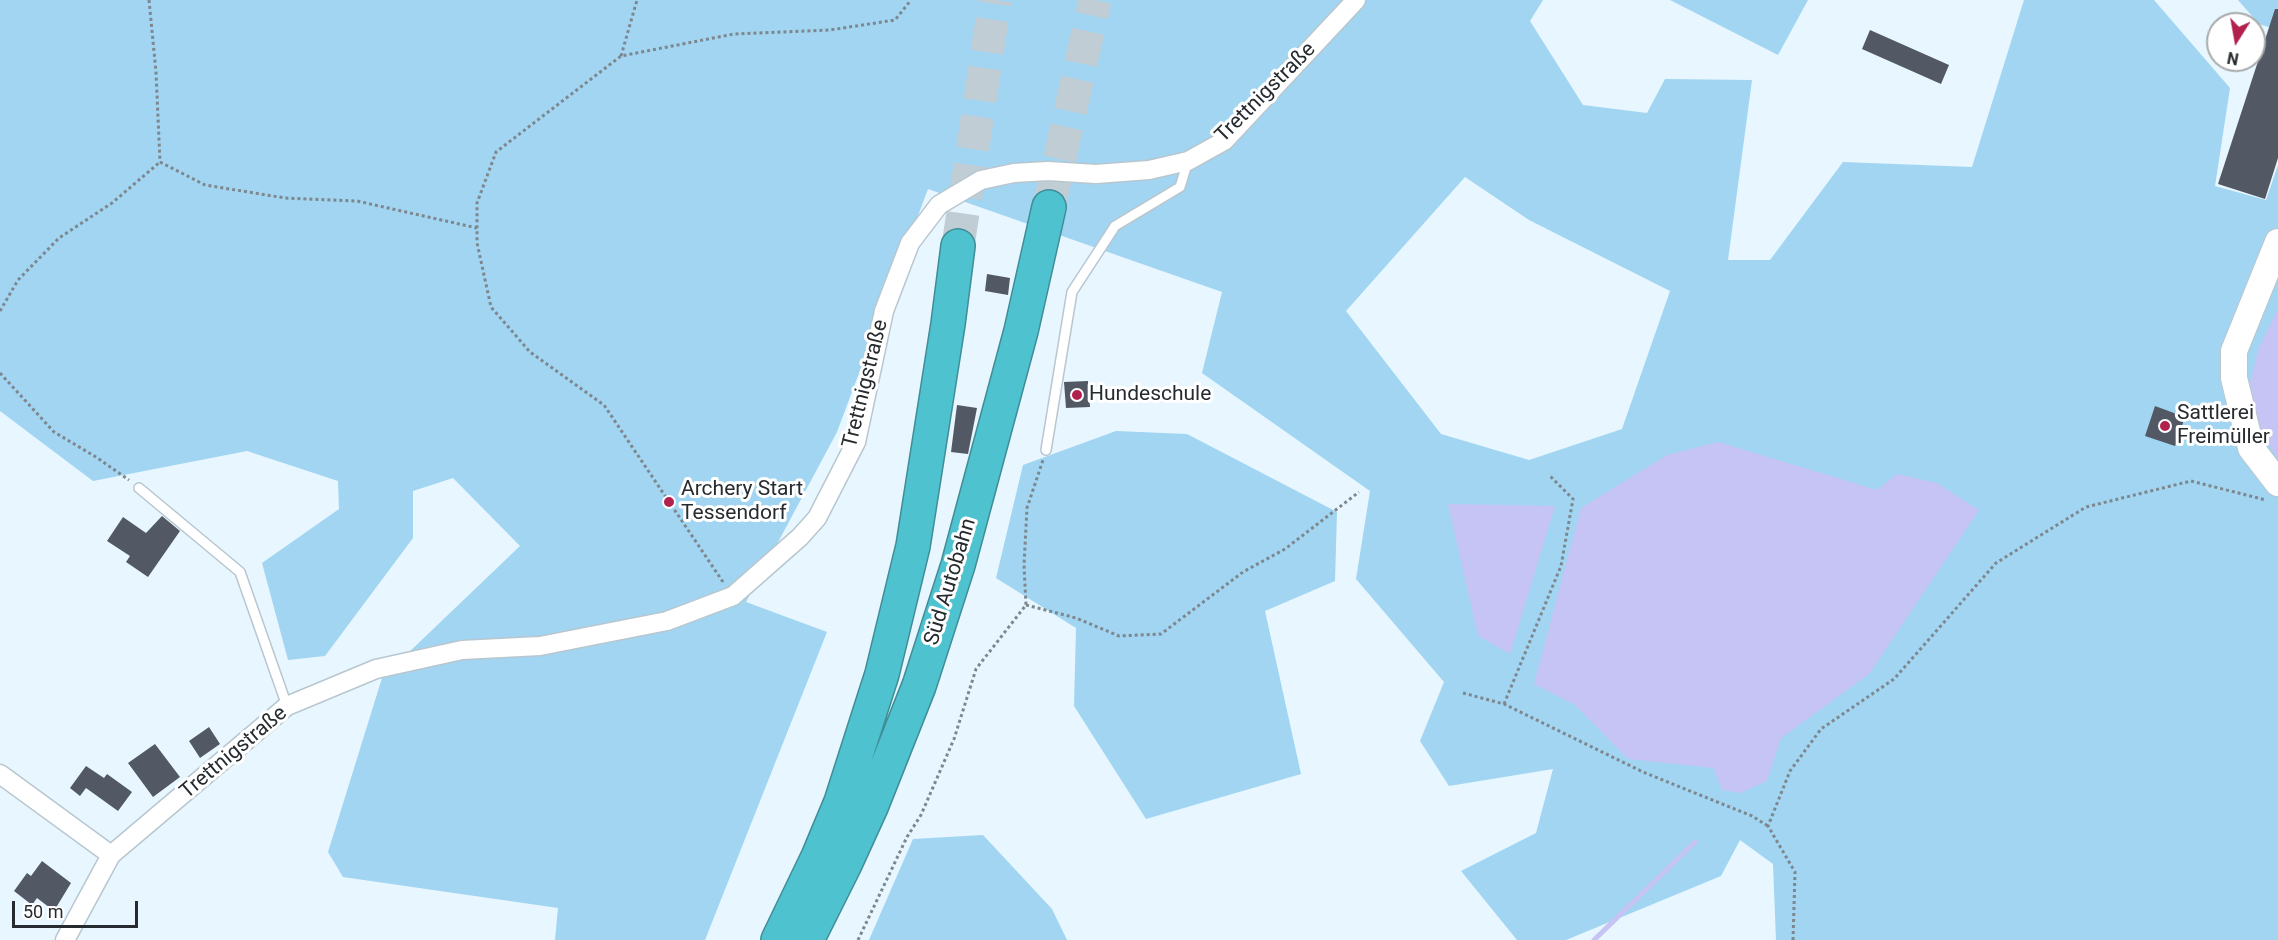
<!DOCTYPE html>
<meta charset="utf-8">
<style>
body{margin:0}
#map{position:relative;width:2278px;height:940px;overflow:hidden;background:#e7f6ff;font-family:Roboto,sans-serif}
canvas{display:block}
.north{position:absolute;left:2206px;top:12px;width:60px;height:60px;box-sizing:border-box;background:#fff;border:2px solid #a8aaab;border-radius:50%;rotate:191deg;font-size:16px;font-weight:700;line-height:24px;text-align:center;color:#252b2e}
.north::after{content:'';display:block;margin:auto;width:21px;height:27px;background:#b2214e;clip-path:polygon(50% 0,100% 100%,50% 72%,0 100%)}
.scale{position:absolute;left:12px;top:901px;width:126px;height:27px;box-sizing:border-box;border:3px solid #252b2e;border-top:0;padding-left:8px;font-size:18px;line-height:21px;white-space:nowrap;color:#252b2e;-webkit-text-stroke:4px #fff;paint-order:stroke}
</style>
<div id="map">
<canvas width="2278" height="940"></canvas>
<div class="north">N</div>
<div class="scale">50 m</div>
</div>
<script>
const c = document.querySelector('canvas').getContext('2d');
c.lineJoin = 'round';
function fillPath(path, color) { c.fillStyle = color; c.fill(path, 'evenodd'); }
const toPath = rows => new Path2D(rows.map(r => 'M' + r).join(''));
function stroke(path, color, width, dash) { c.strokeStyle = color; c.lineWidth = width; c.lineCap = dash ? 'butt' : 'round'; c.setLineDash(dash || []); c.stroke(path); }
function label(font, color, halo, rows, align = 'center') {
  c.font = font + ' Roboto,sans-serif'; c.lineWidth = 6; c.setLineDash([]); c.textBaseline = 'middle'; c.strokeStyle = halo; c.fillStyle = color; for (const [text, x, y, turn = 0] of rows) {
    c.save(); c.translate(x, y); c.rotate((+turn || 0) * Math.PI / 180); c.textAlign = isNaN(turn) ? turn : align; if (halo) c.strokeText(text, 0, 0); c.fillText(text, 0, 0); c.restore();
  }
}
const green = toPath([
 [0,0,1543,0,1530,21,1583,105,1647,113,1665,79,1752,80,1728,260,1770,260,1843,162,1972,167,2024,0,2154,0,2230,88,2215,186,2266,200,2278,165,2278,940,1776,940,1773,864,1740,840,1721,876,1566,940,1517,940,1461,871,1536,833,1553,769,1449,786,1420,741,1444,682,1356,579,1370,491,1202,373,1222,292,928,189,837,432,746,602,827,632,705,940,555,940,558,908,343,877,328,852,382,678,520,546,453,478,413,491,413,538,325,656,288,660,262,563,339,509,338,481,247,451,93,481,0,411],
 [1465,177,1529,220,1670,291,1622,429,1529,460,1441,434,1346,311],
 [1670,0,1808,0,1778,55],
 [2238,0,2278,0,2278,30,2259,24],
 [1116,431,1187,434,1337,512,1335,581,1265,611,1301,774,1146,819,1074,706,1076,628,996,578,1023,465],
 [983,835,1052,909,1067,940,869,940,913,839]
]);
const water = toPath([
 [2278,309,2278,459,2258,429,2250,383,2259,347],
 [1718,442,1877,490,1897,474,1937,483,1979,510,1869,674,1781,738,1767,781,1740,793,1722,790,1713,768,1628,759,1575,705,1534,684,1581,508,1667,455],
 [1448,504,1555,506,1510,654,1478,636]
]);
const stream = toPath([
 [1594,940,1695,842]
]);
const building = toPath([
 [2275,9,2278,9,2278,158,2265,199,2218,184],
 [1870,30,1949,65,1941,84,1862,49],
 [987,274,1010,278,1008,295,985,291],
 [1088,381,1090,407,1066,408,1064,382],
 [957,405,977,408,968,454,951,452],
 [2155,406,2185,417,2175,446,2145,436],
 [162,516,180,531,148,577,126,562,130,556,107,541,123,517,146,533],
 [209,727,220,744,200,758,189,741],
 [155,744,180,777,153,797,128,763],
 [86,766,104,778,107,774,132,792,118,811,86,788,80,796,70,788],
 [42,861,71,883,54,911,37,898,32,905,14,891,27,873,31,876]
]);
const highwayTunnel = toPath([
 [1049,207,1095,0],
 [958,246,995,0]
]);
const path = toPath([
 [149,0,156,72,160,162],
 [621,56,637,0],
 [160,162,205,185,285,198,357,201,477,228],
 [0,311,18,280,59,238,112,203,160,162],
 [0,373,54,432,96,457,129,480],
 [723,582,604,405,530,352,491,307,477,243,477,203,496,152,621,56,734,34,830,30,895,20,911,0],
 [1026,605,1076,618,1119,636,1161,634,1243,572,1285,549,1359,492],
 [1463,693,1504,704,1643,772,1752,816,1768,826],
 [1504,704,1561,566,1573,499,1549,475],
 [858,940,907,837,921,815,954,739,976,669,1026,605,1024,565,1027,508,1043,460],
 [1793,940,1795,872,1768,826,1790,771,1821,729,1894,679,1996,563,2086,507,2191,481,2266,500]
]);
const lane = toPath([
 [1046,450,1072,292,1115,226,1180,187,1188,161],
 [139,488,240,572,287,706]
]);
const street = toPath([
 [0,774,111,855],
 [65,940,111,855,287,706,376,669,462,650,540,646,667,621,733,596,800,537,817,518,856,442,884,311,910,243,939,205,981,180,1014,173,1048,171,1096,174,1149,170,1188,161,1224,141,1356,0]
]);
const secondary = toPath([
 [2278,242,2234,351,2234,378,2251,448,2278,483]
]);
const highway = toPath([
 [778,940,818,857,841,802,882,674,913,546,948,324,958,246],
 [807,940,845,864,871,807,919,686,958,565,1021,331,1049,207]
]);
const markers = [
 [1077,395,6,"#b2214e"],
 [2165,426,6,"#b2214e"],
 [669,502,6,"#b2214e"]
];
const streetNames = [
 ["Trettnigstraße",1266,93,-45],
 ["Trettnigstraße",866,384,-76],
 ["Süd Autobahn",951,582,-73],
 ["Trettnigstraße",234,753,-40]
];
const poiNames = [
 ["Hundeschule",1089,395],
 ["Sattlerei",2177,414],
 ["Freimüller",2177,438],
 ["Archery Start",681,490],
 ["Tessendorf",681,514]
];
fillPath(green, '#a1d5f2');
fillPath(water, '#c6c3f5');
stroke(stream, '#c6c3f5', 5);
fillPath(building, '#525964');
stroke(highwayTunnel, '#c0cdd5', 33, [33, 16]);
stroke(lane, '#b8c7cf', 12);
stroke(street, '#b8c7cf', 21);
stroke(secondary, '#b8c7cf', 28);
stroke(highway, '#408d97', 36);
stroke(path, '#7d878d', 3, [3, 3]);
stroke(lane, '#fff', 9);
stroke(street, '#fff', 18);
stroke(secondary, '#fff', 26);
stroke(highway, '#4fc2cf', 33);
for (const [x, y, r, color] of markers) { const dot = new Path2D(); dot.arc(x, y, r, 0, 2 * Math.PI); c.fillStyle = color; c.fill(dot); stroke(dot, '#fff', 2); }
label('21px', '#252b2e', '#fff', streetNames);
label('21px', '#252b2e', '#fff', poiNames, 'left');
</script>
